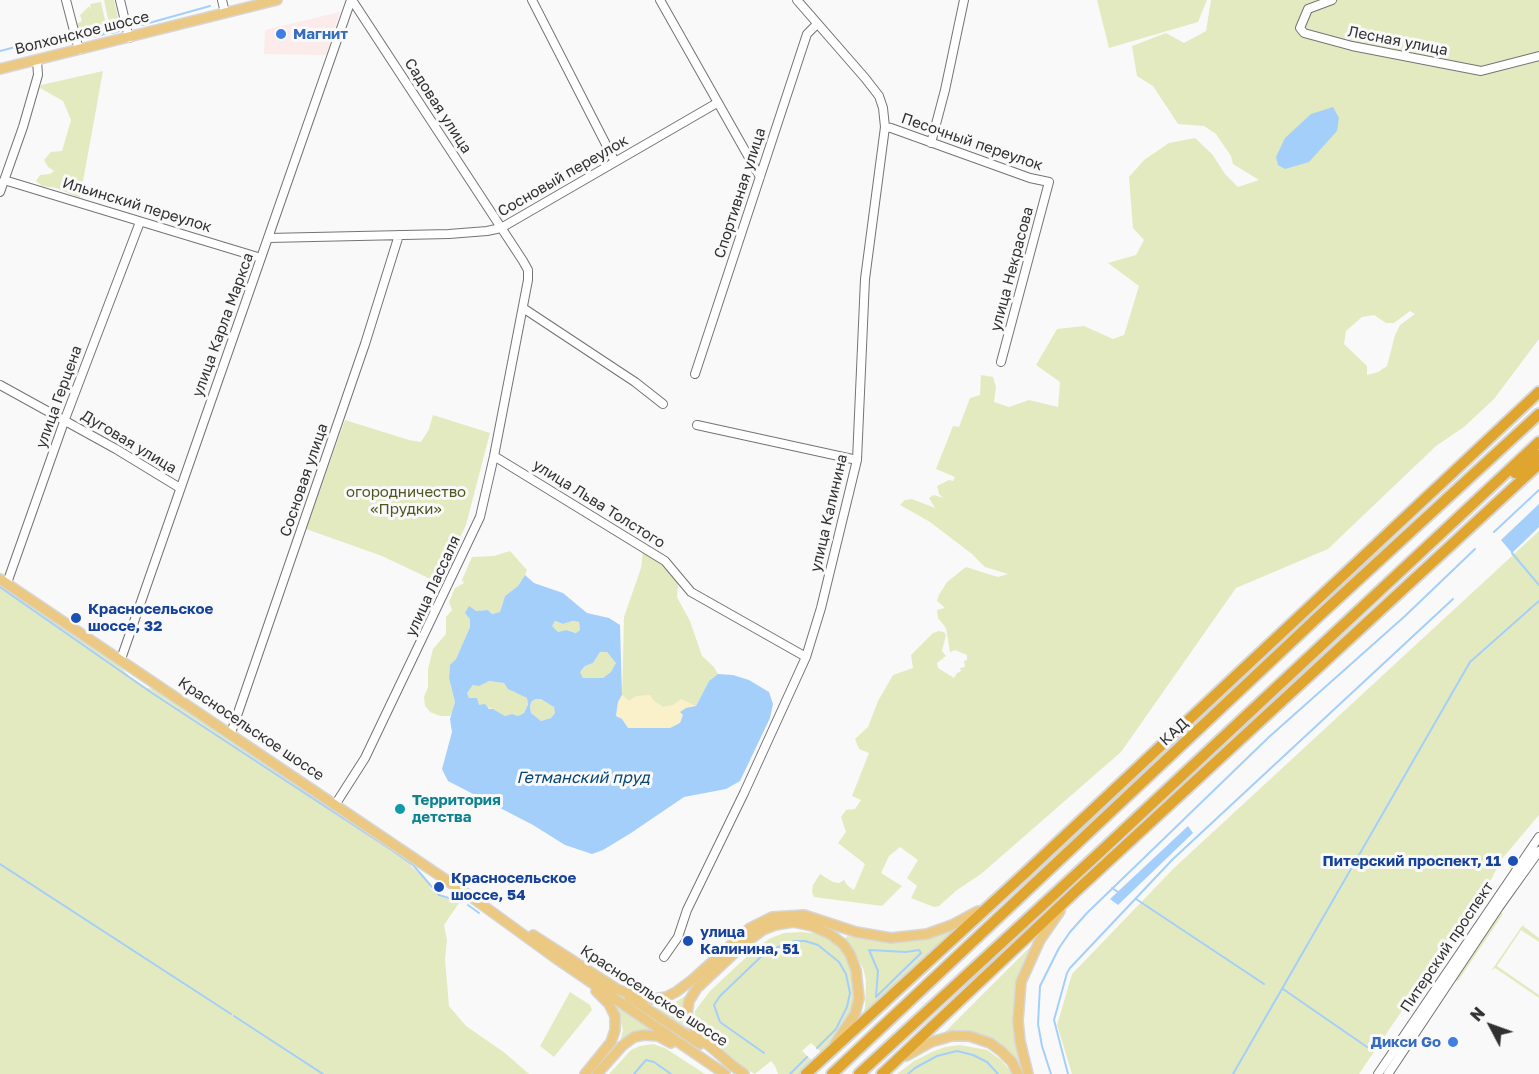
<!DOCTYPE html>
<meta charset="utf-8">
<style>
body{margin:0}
#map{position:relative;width:1539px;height:1074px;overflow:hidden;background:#f9f9fa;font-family:"Golos Text",sans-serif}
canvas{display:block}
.north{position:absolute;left:1461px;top:996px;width:60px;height:60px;-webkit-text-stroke:4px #f9f9fa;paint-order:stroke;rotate:311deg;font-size:16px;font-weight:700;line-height:24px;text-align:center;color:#313132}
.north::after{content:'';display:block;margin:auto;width:21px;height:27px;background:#313132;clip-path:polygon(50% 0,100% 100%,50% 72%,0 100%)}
</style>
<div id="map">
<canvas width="1539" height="1074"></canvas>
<div class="north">N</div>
</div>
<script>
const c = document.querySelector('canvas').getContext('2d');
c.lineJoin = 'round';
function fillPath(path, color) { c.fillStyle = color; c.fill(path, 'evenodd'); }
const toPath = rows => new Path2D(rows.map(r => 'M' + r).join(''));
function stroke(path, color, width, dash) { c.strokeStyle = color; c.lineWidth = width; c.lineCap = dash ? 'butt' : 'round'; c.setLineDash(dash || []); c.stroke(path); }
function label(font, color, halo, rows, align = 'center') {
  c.font = font + ' "Golos Text",sans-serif'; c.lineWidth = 6; c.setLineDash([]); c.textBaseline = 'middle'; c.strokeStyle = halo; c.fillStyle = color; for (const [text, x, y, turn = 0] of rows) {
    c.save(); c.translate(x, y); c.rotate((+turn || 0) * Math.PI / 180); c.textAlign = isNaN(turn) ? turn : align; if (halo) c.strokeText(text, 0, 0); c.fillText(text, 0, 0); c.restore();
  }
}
const commercial = toPath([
 [340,12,326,55,264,54,265,30]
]);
const green = toPath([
 [104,0,114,0,119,22,109,24],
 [1097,0,1207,0,1198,22,1109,48],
 [1211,0,1539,0,1539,339,1494,399,1464,427,1436,446,1328,549,1236,588,1121,752,981,874,957,890,939,906,934,907,911,898,917,886,907,878,918,860,900,847,889,856,881,873,902,886,882,906,814,897,812,892,813,885,820,874,833,882,839,883,844,880,848,886,854,890,865,864,838,843,846,832,841,817,846,810,855,809,861,800,852,796,869,753,859,749,855,739,868,727,878,701,893,675,913,668,911,655,933,633,939,631,944,632,946,635,942,651,946,656,937,663,938,668,954,678,957,673,961,671,960,668,965,667,964,661,967,660,967,655,955,650,950,652,946,628,938,618,937,610,945,608,937,601,939,595,947,582,966,567,998,577,1008,574,985,567,972,554,930,522,900,505,905,500,912,499,935,508,929,498,934,495,943,498,939,494,937,486,949,480,953,481,955,477,936,469,953,426,959,427,970,398,980,395,981,375,993,377,996,387,994,402,1009,407,1029,400,1058,407,1060,382,1036,365,1057,329,1084,326,1113,339,1124,335,1139,286,1108,263,1136,255,1144,240,1133,228,1129,177,1144,160,1169,143,1195,138,1212,154,1225,174,1238,187,1259,180,1233,164,1231,156,1216,134,1204,126,1178,124,1153,86,1137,76,1132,46,1166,33,1184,43,1206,31],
 [1410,311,1415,314,1400,325,1395,335,1387,366,1378,372,1367,375,1367,366,1344,344,1346,331,1362,317,1374,315,1386,323,1394,323],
 [101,2,106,24,104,26,106,35,95,38,86,34,81,35,78,33,76,24,82,21,80,15,89,6,91,10,90,4],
 [103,71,80,198,56,188,42,186,36,181,40,175,50,174,54,171,48,167,44,160,51,152,62,151,71,120,63,101,40,88,41,85],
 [433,415,490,433,466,525,439,583,382,556,306,529,345,420,409,440,421,442,429,429],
 [1539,531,1539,815,1501,860,1492,878,1359,1074,1072,1074,1057,1025,1072,974,1174,868],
 [510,551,527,570,525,575,518,586,505,596,500,612,492,614,488,610,476,611,470,619,470,627,456,659,450,666,449,678,455,702,453,711,450,716,440,716,430,712,425,706,424,697,428,687,428,669,433,649,446,634,446,617,452,610,449,602,455,588,464,583,462,580,472,557,494,556],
 [643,551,657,558,673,572,678,584,677,597,690,621,702,656,714,667,718,674,709,681,696,706,687,703,663,707,655,702,629,701,622,695,624,617,641,568],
 [0,584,119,665,129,676,147,688,154,689,409,860,411,866,428,882,431,889,439,896,459,903,444,925,447,940,445,959,449,1006,466,1026,505,1053,529,1074,0,1074],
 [555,621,563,624,573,621,579,622,580,630,577,633,566,630,558,632,551,626],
 [600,652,607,652,617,663,611,673,603,678,583,678,580,672,585,666,593,663],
 [489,681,504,683,514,692,521,694,527,698,528,703,524,713,518,716,512,714,505,716,493,709,479,705,474,699,469,698,467,693,473,685],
 [536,699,541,699,555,707,555,713,551,718,541,721,531,713,530,706,532,701],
 [1500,912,1503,914,1458,981,1455,980],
 [1524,923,1523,926,1539,938,1539,942,1521,930,1497,966,1539,995,1539,998,1495,968,1491,971],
 [953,931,955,934,860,1022,865,1008,866,980,863,968,845,940,847,936,886,942,905,942],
 [802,932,820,934,835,943,847,959,855,980,856,998,851,1012,831,1045,822,1053,811,1043,802,1051,813,1061,799,1074,778,1074,775,1066,771,1061,755,1074,740,1066,706,1038,694,1021,695,1011,710,991,757,947,771,938,784,933],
 [1036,941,1019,984,1019,1060,1018,1062,992,1042,942,1035],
 [570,992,590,1005,592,1010,554,1057,540,1046],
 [685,996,687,996,683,1014,688,1034,652,1009,671,1005],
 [619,1005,655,1032,618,1047,623,1031,618,1011],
 [653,1044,665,1048,705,1074,609,1074,631,1050,640,1046],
 [960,1045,987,1050,1001,1060,1013,1074,897,1074,914,1061,932,1052,945,1047]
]);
const sand = toPath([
 [622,695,629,701,636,696,650,695,655,702,663,707,673,705,681,699,696,706,681,713,683,715,681,723,670,728,628,728,622,719,616,716,618,702]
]);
const water = toPath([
 [1333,107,1339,118,1337,131,1309,162,1285,169,1278,165,1276,157,1285,138,1311,114],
 [1539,504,1539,527,1512,553,1501,540],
 [525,575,534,583,563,593,587,613,609,618,620,625,622,695,618,702,616,716,622,719,628,728,670,728,680,723,683,715,680,712,686,708,696,706,709,681,718,674,733,675,749,680,769,692,773,704,770,718,740,781,726,789,684,797,631,833,603,850,592,854,565,845,533,825,448,781,442,769,452,732,450,719,455,702,449,678,450,665,456,659,470,627,470,619,465,613,469,606,476,611,488,610,492,614,500,612,505,596,518,586],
 [555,621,563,624,573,621,579,622,580,630,576,633,566,630,558,632,552,626],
 [600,652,607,652,616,663,611,672,603,678,583,678,580,672,585,666,593,663],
 [489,681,504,683,508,689,527,698,528,704,524,713,518,716,512,714,505,716,493,709,489,709,485,704,479,705,477,698,469,698,467,693,473,685,479,686],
 [536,699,541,699,554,707,555,713,551,718,541,721,531,713,530,706,532,701],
 [1188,826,1193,833,1118,905,1110,899]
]);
const stream = toPath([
 [142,25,210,6],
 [77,31,87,29,95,35,106,34],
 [112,33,119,31],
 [0,51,65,34],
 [1494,532,1539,490],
 [1512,553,1539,585],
 [0,587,152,693,390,849,413,865,439,895,455,900],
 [0,864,231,1014],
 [1112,888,1118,892],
 [1136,899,1264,984],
 [468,905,479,913],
 [869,950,906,952,919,950,921,953,876,997,878,971,869,950],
 [1283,989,1367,1047],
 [234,1016,323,1074],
 [764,1053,720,1022,714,1005,720,996,767,951,795,941,805,941,818,945,839,962,846,974,850,993,847,1007,836,1029,817,1048],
 [634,1074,646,1060,654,1062,671,1074],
 [790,1074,807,1057],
 [908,1074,915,1068,937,1056,957,1051,973,1055,987,1062,998,1074],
 [1051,1074,1042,1046,1038,1024,1040,986,1059,948,1070,932,1087,913,1269,737,1405,616,1475,549],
 [1068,1074,1054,1020,1067,973,1070,968,1173,859,1453,599],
 [1233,1074,1470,662,1539,601]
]);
const minor = toPath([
 [66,0,79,50],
 [120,0,129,38],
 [222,0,225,13],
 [532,0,615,162],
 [660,0,760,177],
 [1332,0,1308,9,1300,28,1304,33,1352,46,1481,71,1539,56],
 [885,127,891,128,1030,178,1049,182,1001,362],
 [931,143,945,90,964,0],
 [4,180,261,258],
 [0,192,23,127,38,75,37,60],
 [268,238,449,234,487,231,501,228,717,103],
 [523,308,635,382,663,404],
 [695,374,807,34,817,24],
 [0,385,116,449,180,488],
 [697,425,857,460],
 [494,456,665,561,691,592,806,657],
 [7,583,65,419,140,222],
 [121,659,351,0],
 [231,733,365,344,399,235],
 [335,805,365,758,480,517,494,456,528,280,528,270,523,261,352,0],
 [664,957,678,937,687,910,744,793,806,657,821,608,857,460,865,279,885,127,883,108,879,96,865,78,797,0],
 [1378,1074,1539,837],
 [1388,1074,1499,907,1539,851]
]);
const major = toPath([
 [0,69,277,0],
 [0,579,470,896,554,957,725,1074],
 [533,935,617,989],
 [614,988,638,997,654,999,666,997,676,992,692,980,750,928,772,917,804,915,856,932,891,938,927,934,952,925,978,911],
 [629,997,700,1044],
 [906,1056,931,1042,952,1036,969,1036,990,1043,1001,1051,1012,1062,1018,1074],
 [729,1063,744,1074],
 [734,1067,697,1035,687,1014,689,1001,697,988,744,944,763,930,775,925,793,922,812,926,830,934,843,944,850,954,856,970,859,998,855,1014,835,1044],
 [585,1074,611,1042,615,1030,615,1016,609,1004,596,991],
 [597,1074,622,1046,634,1037,644,1035,658,1036,671,1043],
 [1028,1074,1020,1041,1018,1021,1021,982,1040,940,1060,911]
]);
const highway = toPath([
 [1515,473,1539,455],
 [806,1074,1024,874,1539,392],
 [832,1074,1319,616,1539,414],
 [859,1074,1097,855,1539,442],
 [882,1074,1075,892,1539,464]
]);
const markers = [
 [281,34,6,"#3f7fe0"],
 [76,618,6,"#1a4fb4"],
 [400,809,6,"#0f9aa8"],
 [1513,861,6,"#1a4fb4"],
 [439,887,6,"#1a4fb4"],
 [688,941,6,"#1a4fb4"],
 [1453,1042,6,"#3f7fe0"]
];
const streetNames = [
 ["Волхонское шоссе",82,33,-14],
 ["Лесная улица",1398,41,11],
 ["Садовая улица",438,106,57],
 ["Песочный переулок",972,142,19],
 ["Сосновый переулок",563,176,-30],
 ["Спортивная улица",740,193,-72],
 ["Ильинский переулок",137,205,17],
 ["улица Некрасова",1012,269,-75],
 ["улица Карла Маркса",223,325,-70],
 ["улица Герцена",59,397,-70],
 ["Дуговая улица",129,442,31],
 ["Сосновая улица",304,480,-71],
 ["улица Льва Толстого",599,504,32],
 ["улица Калинина",829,513,-77],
 ["улица Лассаля",433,586,-65],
 ["Красносельское шоссе",251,729,34],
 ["КАД",1174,732,-43],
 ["Питерский проспект",1447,947,-56],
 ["Красносельское шоссе",654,996,33]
];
const shopNames = [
 ["Магнит",293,34],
 ["Дикси Go",1441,1042,"right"]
];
const parkNames = [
 ["огородничество",406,492],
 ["«Прудки»",406,509]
];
const transitNames = [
 ["Красносельское",88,609],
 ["шоссе, 32",88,626],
 ["Питерский проспект, 11",1501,861,"right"],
 ["Красносельское",451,878],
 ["шоссе, 54",451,895],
 ["улица",700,932],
 ["Калинина, 51",700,949]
];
const cultureNames = [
 ["Территория",412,800],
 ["детства",412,817]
];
const waterNames = [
 ["Гетманский пруд",583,778]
];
fillPath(commercial, '#fbebea');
fillPath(green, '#e4eabf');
fillPath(sand, '#faf0ca');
fillPath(water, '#a4cffa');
stroke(stream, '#a4cffa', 2);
stroke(minor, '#747476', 10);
stroke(major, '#d6d6d6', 12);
stroke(highway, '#d6d6d6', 14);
stroke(minor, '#fff', 8);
stroke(major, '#ecc982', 9);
stroke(highway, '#e0a52e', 10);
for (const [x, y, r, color] of markers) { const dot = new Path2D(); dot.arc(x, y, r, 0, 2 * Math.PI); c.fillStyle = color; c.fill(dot); stroke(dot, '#f9f9fa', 2); }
label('15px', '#313132', '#f9f9fa', streetNames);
label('bold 15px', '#366cbe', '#f9f9fa', shopNames, 'left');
label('15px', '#505520', '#f9f9fa', parkNames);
label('bold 15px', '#164399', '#f9f9fa', transitNames, 'left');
label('bold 15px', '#0d838f', '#f9f9fa', cultureNames, 'left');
label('italic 16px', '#064574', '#f9f9fa', waterNames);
</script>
